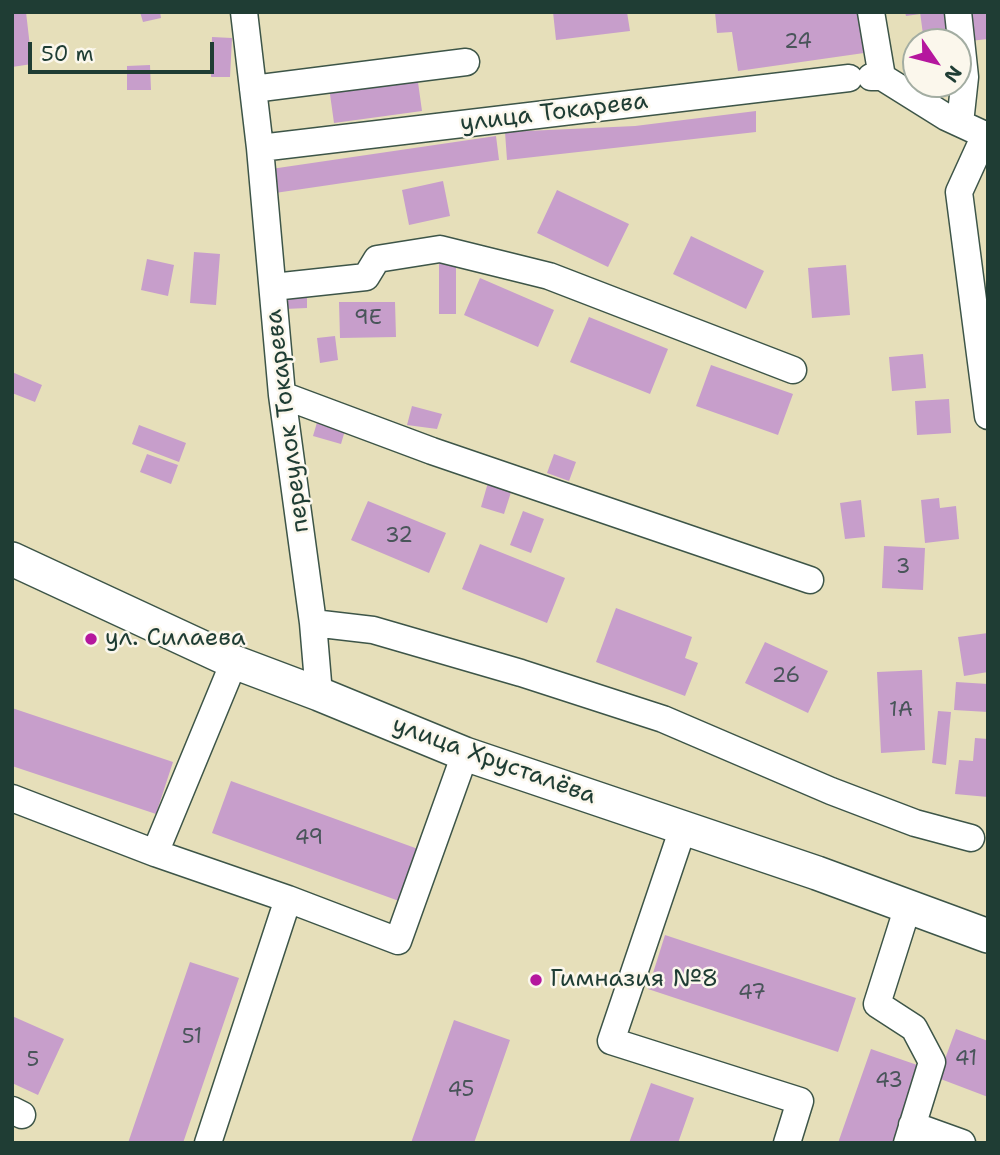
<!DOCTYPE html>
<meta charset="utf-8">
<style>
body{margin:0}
#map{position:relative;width:1000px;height:1155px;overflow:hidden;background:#e6dfba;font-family:"Shantell Sans",sans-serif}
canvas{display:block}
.frame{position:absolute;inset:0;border:14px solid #1f3d34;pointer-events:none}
.north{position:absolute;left:902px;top:28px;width:70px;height:70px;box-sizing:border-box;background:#fbf7ec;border:2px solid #a3ada2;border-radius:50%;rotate:125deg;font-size:19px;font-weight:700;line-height:28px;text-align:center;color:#1f3d34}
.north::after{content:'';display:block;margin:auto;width:24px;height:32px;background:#b5179e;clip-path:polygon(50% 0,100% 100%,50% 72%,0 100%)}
.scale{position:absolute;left:28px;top:42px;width:186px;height:32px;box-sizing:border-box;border:4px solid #1f3d34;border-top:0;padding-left:9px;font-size:21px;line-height:24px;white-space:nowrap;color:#1f3d34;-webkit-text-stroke:5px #fbf7ec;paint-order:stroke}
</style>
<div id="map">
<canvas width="1000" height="1155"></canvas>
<div class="frame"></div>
<div class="north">N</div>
<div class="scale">50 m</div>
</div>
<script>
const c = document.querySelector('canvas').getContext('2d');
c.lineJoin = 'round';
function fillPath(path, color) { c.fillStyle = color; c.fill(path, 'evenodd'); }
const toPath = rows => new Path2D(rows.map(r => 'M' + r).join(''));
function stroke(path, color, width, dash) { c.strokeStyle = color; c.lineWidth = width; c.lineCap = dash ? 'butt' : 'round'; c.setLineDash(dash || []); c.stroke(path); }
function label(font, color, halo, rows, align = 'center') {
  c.font = font + ' "Shantell Sans",sans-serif'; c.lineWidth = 5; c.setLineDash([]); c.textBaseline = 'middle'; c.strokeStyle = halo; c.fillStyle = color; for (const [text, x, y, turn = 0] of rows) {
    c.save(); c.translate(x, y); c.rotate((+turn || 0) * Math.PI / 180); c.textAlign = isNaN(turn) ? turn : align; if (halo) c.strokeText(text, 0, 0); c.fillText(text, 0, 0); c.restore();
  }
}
const building = toPath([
 [12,12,26,12,32,64,12,67],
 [140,12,160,12,161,18,143,22],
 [553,12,627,12,630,31,556,40],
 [715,12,772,12,772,14,859,12,864,53,738,71,732,32,717,33],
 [905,12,954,12,958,42,924,42,920,12,920,14,906,16],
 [967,12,988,12,988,39,970,41],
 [212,37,232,38,230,77,211,77],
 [150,65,151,90,127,90,127,66],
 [417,75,422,111,334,123,329,87],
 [756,111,756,132,507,160,505,132,635,126],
 [496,136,499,160,275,193,271,169],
 [443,181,450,216,409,225,402,190],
 [557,190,629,224,608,267,537,233],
 [691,236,764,271,746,309,673,274],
 [194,252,220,254,216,305,190,303],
 [147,259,174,265,168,296,141,290],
 [439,262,456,262,456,314,439,314],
 [846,265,850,315,812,318,808,268],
 [480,278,554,310,538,347,464,315],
 [307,292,307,308,285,309,284,293],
 [339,302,395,302,396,337,340,338],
 [589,317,668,349,650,394,570,362],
 [335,336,338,360,320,363,317,338],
 [923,354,926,388,892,391,889,357],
 [711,365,793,394,778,435,696,406],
 [12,372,42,385,35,402,12,393],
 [949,399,951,433,917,435,915,401],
 [412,406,442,414,437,429,407,425],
 [318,419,346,427,341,444,313,436],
 [139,425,186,443,179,462,132,444],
 [147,454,178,465,171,484,140,472],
 [554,454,576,462,569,481,547,473],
 [489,479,513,486,504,514,481,507],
 [939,498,940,508,956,506,959,539,925,543,921,500],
 [861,500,865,537,845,539,840,503],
 [368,501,446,533,429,573,351,540],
 [523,511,544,519,531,553,510,545],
 [480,544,565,578,547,623,462,589],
 [884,546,925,548,923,590,882,588],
 [616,608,692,637,685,658,698,663,685,696,596,662],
 [988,633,988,672,964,676,958,637],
 [765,642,828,671,808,713,745,683],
 [922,670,925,750,881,753,877,672],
 [956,682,988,684,988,712,954,710],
 [12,708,173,762,156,814,12,766],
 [938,711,951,712,946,765,932,763],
 [975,738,988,739,988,797,955,794,959,760,973,761],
 [231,781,418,849,399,901,212,833],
 [665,935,856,998,838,1052,648,989],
 [190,962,239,978,183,1143,128,1143],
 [12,1016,64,1039,38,1095,12,1083],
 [454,1020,510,1040,474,1143,411,1143],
 [956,1029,988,1041,988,1097,938,1078],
 [871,1049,923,1067,896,1143,838,1143],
 [651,1083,694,1098,678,1143,629,1143]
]);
const minor = toPath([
 [244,12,260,148,282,395,313,623,319,694],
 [871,12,882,77],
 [958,12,965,77,960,123],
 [871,77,882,77,946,117,985,135,988,135],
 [253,89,466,62],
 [985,135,959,192,988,416],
 [260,148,849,78],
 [273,287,366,277,377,259,440,249,549,276,793,370],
 [282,395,432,451,810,580],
 [313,623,373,630,521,673,663,719,831,791,915,823,971,838],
 [12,798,155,853,234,662],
 [683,828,611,1041,800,1101,787,1143],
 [155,853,288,899,208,1143],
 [288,899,398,941,465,754],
 [12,1110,22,1115],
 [912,1125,962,1143],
 [907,1143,932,1062,914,1028,877,1004,908,906]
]);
const major = toPath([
 [12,559,234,662,319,694,465,754,817,873,988,936]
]);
const markers = [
 [91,639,7,"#b5179e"],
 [536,980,7,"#b5179e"]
];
const numberNames = [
 ["24",798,43],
 ["9Е",368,319],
 ["32",399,537],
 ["3",903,568],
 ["26",786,677],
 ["1А",901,711],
 ["49",309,839],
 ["47",752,994],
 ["51",192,1038],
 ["41",966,1060],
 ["5",33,1061],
 ["43",889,1082],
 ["45",461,1091]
];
const streetNames = [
 ["улица Токарева",554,113,-7],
 ["переулок Токарева",288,421,-97],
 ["улица Хрусталёва",494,761,20]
];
const poiNames = [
 ["ул. Силаева",105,639],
 ["Гимназия №8",550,980]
];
fillPath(building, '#c79ecb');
stroke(minor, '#3d5548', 29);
stroke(major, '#3d5548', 36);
stroke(minor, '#fff', 26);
stroke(major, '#fff', 33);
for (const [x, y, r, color] of markers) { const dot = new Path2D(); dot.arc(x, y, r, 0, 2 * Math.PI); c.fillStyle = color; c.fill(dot); stroke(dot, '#fbf7ec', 2.5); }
label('21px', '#49555a', null, numberNames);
label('24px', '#1f3d34', '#fbf7ec', streetNames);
label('24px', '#1f3d34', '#fbf7ec', poiNames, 'left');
</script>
